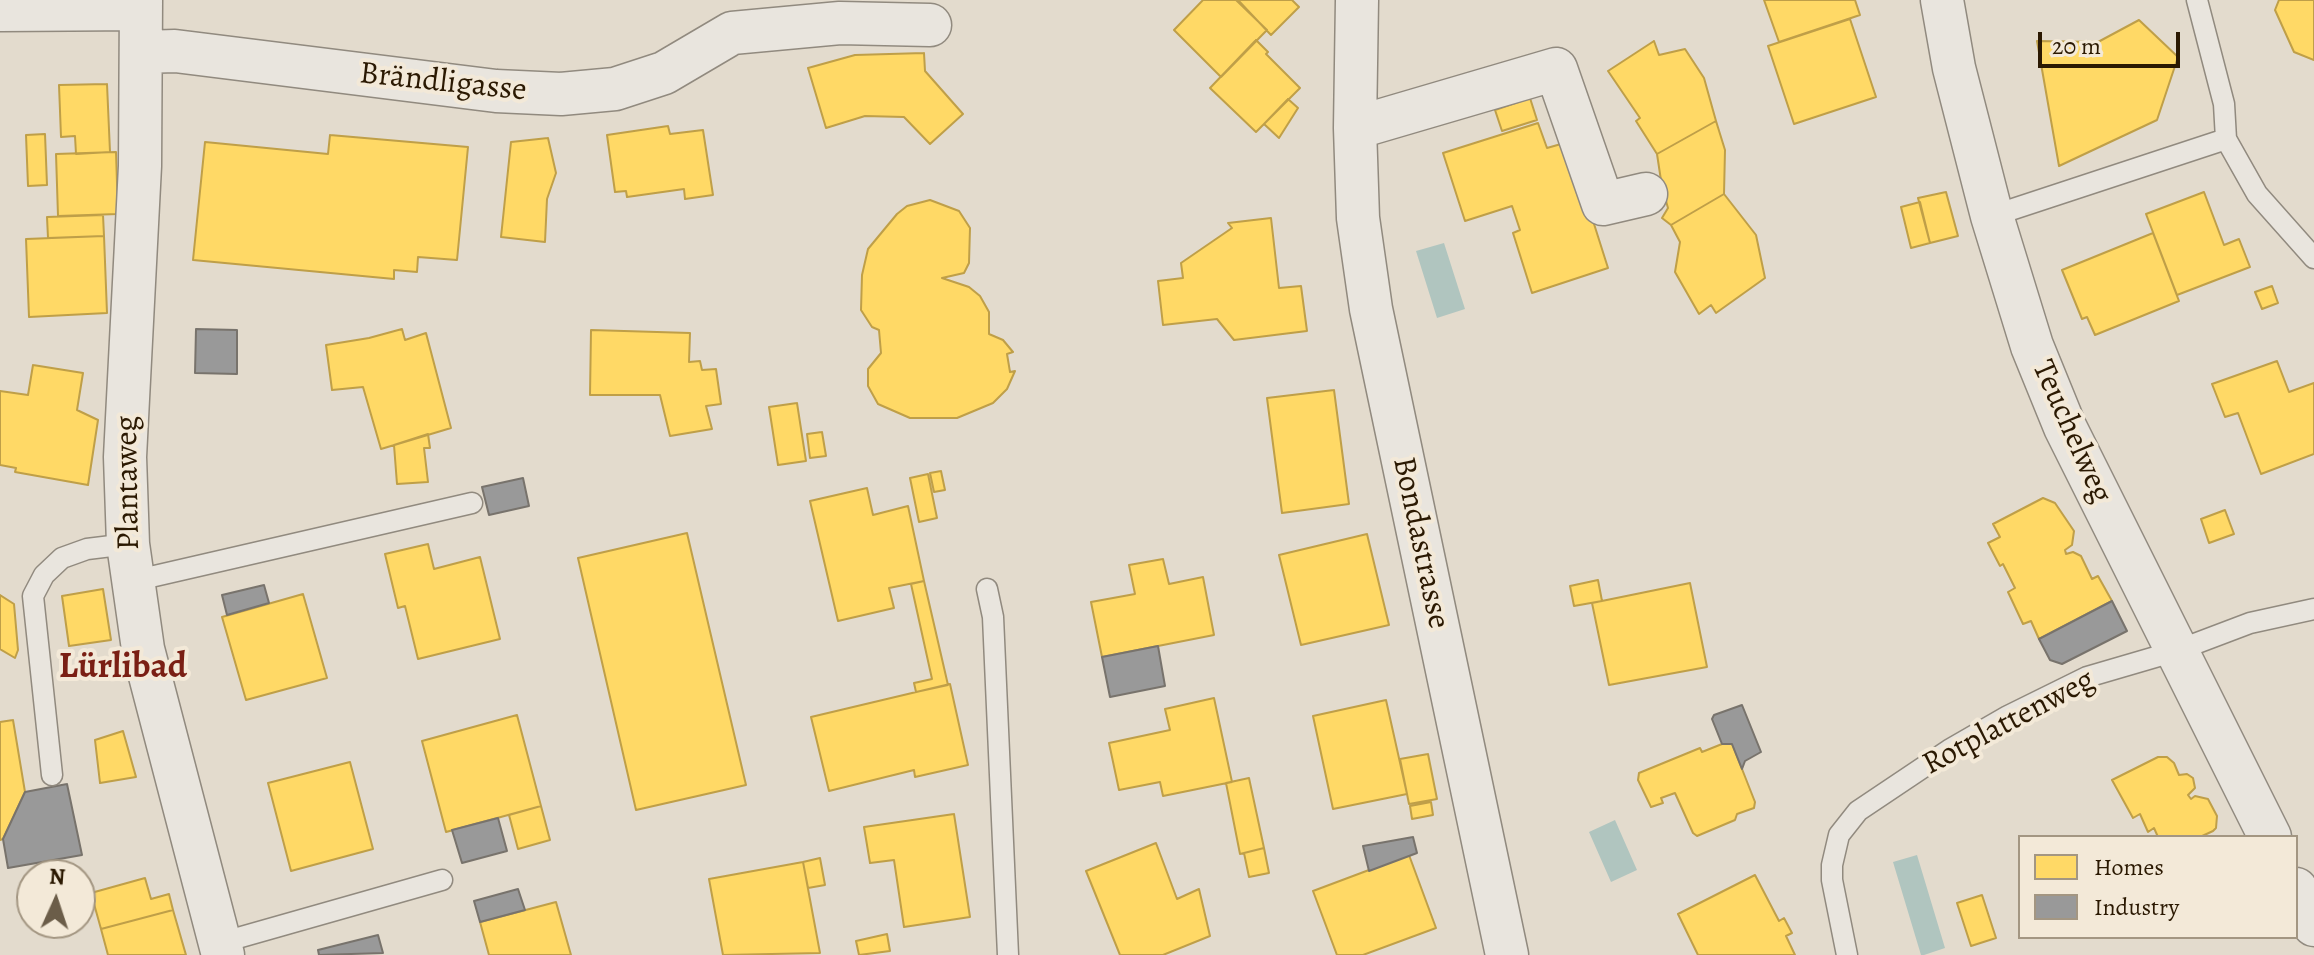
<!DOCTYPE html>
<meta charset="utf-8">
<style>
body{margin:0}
#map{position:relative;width:2314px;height:955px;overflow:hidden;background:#e3dbcd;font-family:Alegreya,serif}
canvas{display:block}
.legend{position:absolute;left:2018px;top:835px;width:280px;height:104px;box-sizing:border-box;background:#f3e9d8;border:2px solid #a39682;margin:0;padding:10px 14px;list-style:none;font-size:24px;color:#2b1902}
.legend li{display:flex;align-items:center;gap:16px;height:40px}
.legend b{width:40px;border:2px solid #a39682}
.north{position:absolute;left:16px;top:859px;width:80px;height:80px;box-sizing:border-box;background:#f3e9d8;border:2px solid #a39682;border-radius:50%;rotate:3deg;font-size:22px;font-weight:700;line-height:32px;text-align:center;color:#2b1902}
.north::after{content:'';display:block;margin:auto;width:28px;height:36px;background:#6b5d49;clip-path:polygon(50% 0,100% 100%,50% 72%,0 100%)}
.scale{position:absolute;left:2038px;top:32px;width:142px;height:36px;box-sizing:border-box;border:4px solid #2b1902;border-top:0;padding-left:10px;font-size:24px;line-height:28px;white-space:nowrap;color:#2b1902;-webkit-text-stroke:6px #f3e9d8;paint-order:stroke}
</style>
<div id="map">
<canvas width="2314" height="955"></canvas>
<ul class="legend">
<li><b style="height:22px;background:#ffd966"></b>Homes</li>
<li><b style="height:22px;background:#999"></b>Industry</li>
</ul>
<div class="north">N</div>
<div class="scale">20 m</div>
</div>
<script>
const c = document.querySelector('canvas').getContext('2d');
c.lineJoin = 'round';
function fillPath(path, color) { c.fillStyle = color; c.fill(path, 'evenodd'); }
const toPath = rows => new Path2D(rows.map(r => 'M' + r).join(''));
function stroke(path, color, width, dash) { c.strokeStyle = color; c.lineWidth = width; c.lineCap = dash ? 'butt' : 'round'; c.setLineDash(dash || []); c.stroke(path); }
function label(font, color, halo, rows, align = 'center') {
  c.font = font + ' Alegreya,serif'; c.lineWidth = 8; c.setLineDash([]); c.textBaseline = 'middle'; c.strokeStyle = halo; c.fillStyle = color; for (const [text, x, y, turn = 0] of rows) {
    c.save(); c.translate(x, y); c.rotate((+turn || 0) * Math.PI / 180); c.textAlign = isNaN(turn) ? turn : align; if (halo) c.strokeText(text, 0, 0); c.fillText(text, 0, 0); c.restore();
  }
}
const water = toPath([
 [1444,243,1465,309,1437,318,1416,251],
 [1615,820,1637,870,1611,882,1589,832],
 [1917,855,1945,948,1924,955,1921,955,1893,862]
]);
const homes = toPath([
 [1203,0,1236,0,1267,30,1221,77,1174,30,1203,0],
 [1238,0,1292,0,1299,7,1271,35,1238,0],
 [1764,0,1855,0,1860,15,1779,42,1764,0],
 [2279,0,2314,0,2314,60,2294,52,2275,10,2279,0],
 [1850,19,1876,97,1794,124,1768,46,1850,19],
 [2139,20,2178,57,2157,120,2059,166,2037,41,2098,42,2139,20],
 [1256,40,1268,52,1266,54,1300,88,1256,132,1210,88,1256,40],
 [1654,41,1659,55,1685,49,1704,78,1716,121,1657,154,1636,121,1640,118,1608,71,1654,41],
 [924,53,925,71,963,114,930,144,904,117,865,116,826,128,808,68,855,55,924,53],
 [107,84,110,152,76,154,75,136,61,137,59,85,107,84],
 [1530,98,1537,120,1502,131,1495,110,1530,98],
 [1288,99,1298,108,1279,138,1264,124,1288,99],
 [1716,121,1725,150,1724,194,1671,225,1662,218,1668,208,1662,187,1657,154,1716,121],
 [1538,123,1547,148,1568,142,1608,268,1532,293,1513,233,1520,230,1512,206,1465,221,1443,153,1538,123],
 [668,126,670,134,703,130,713,195,685,199,684,189,627,197,626,191,615,192,607,135,668,126],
 [45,134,47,185,28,186,26,135,45,134],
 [330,135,468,147,457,260,418,257,417,272,394,270,394,279,193,260,205,142,328,154,330,135],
 [548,138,556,173,547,199,545,242,501,237,511,142,548,138],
 [116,152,118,214,58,216,56,154,116,152],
 [1946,192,1958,236,1930,243,1918,198,1946,192],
 [2204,192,2224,245,2239,239,2250,267,2177,295,2146,214,2204,192],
 [1724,194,1756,235,1765,278,1716,313,1711,305,1699,314,1675,272,1680,242,1671,225,1724,194],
 [930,200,959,211,970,228,969,263,964,273,942,278,969,287,980,296,989,312,989,334,1003,340,1013,352,1007,354,1010,372,1015,371,1007,389,993,403,957,418,910,418,878,404,868,386,868,369,881,353,879,330,872,327,861,310,862,275,868,249,897,214,907,206,930,200],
 [1920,202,1930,243,1911,248,1901,207,1920,202],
 [103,215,104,236,48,238,47,217,103,215],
 [1271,218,1279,288,1301,286,1307,331,1234,340,1217,319,1163,325,1158,281,1183,278,1181,263,1232,228,1228,223,1271,218],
 [2153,233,2179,301,2095,335,2087,317,2082,319,2062,270,2153,233],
 [104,236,107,313,29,317,26,239,104,236],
 [2272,286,2278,303,2262,309,2255,292,2272,286],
 [402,329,405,340,426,333,451,428,381,449,363,387,332,390,326,345,369,338,402,329],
 [591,330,690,333,689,362,700,361,702,370,716,369,721,404,706,406,712,429,670,436,660,395,590,395,591,330],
 [2277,361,2289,392,2314,383,2314,454,2261,474,2238,413,2225,417,2212,384,2277,361],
 [33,365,83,373,77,410,98,420,88,485,15,472,16,468,0,465,0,391,28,395,33,365],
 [1334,390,1349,504,1282,513,1267,398,1334,390],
 [797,403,806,461,778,465,769,407,797,403],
 [822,432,826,456,810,458,807,434,822,432],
 [428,434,430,448,424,448,428,482,397,484,394,445,428,434],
 [941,471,945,490,934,492,930,473,941,471],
 [928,474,937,518,919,522,910,478,928,474],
 [867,488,873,515,908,506,924,581,889,588,894,608,838,621,810,501,867,488],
 [2043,498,2055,503,2074,531,2072,545,2065,550,2066,554,2073,552,2081,556,2092,579,2098,576,2112,601,2039,639,2031,621,2023,624,2008,592,2015,588,2003,564,2000,566,1988,543,2000,537,1993,524,2043,498],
 [2225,510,2234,534,2209,543,2201,519,2225,510],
 [687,533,746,785,636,810,578,558,687,533],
 [1367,534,1389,625,1301,645,1279,555,1367,534],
 [428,544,434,569,480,557,500,639,418,659,405,606,398,608,385,554,428,544],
 [1163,559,1169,584,1203,577,1214,635,1102,657,1091,602,1135,594,1129,565,1163,559],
 [1598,580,1602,601,1574,606,1570,586,1598,580],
 [924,581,948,685,916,692,914,683,932,679,911,584,924,581],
 [1690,583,1707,667,1609,685,1592,603,1690,583],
 [103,589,111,640,69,646,62,596,103,589],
 [303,594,327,678,246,700,222,617,303,594],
 [0,595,14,604,18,650,15,658,0,649,0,595],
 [950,684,968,765,915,777,914,770,829,791,811,717,950,684],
 [1214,698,1232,782,1163,796,1160,782,1119,790,1109,743,1170,730,1165,709,1214,698],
 [1386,700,1407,794,1333,809,1313,716,1386,700],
 [517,715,541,806,446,832,422,741,517,715],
 [13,720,25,792,3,839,0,840,0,722,13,720],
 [123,731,136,777,100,783,95,740,123,731],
 [1727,742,1732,744,1742,769,1755,802,1754,808,1737,814,1735,820,1697,836,1693,833,1675,793,1661,798,1663,803,1651,807,1638,780,1639,773,1700,748,1702,752,1727,742],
 [1428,754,1437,799,1409,804,1400,759,1428,754],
 [2158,757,2167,757,2174,763,2179,775,2187,774,2193,778,2195,788,2188,795,2191,799,2195,796,2208,799,2217,816,2216,828,2213,831,2200,837,2158,837,2154,828,2148,832,2140,814,2133,818,2112,780,2158,757],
 [350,762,373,849,291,871,268,783,350,762],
 [1249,778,1264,848,1240,854,1226,783,1249,778],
 [1431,802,1433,815,1412,819,1410,806,1431,802],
 [541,806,550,840,518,849,509,815,541,806],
 [954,814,970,917,904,927,894,860,870,863,864,827,954,814],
 [1156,843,1177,899,1199,889,1210,936,1163,955,1120,955,1086,871,1156,843],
 [1264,848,1269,873,1249,877,1244,853,1264,848],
 [1409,855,1436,928,1363,955,1337,955,1313,891,1409,855],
 [820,858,825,885,808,888,803,862,820,858],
 [803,862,820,953,723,955,709,879,803,862],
 [1755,875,1779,921,1784,918,1792,933,1786,936,1795,955,1698,955,1678,914,1755,875],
 [145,878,151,899,169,894,173,910,101,929,91,893,145,878],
 [1982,895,1996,938,1971,946,1957,903,1982,895],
 [556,902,571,955,489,955,480,922,556,902],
 [173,910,186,955,108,955,101,929,173,910],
 [887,934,890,951,859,955,856,941,887,934]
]);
const industry = toPath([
 [196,329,237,330,237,374,195,373,196,329],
 [523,478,529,506,489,515,482,487,523,478],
 [264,585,269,603,227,615,222,595,264,585],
 [2112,601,2127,631,2062,664,2050,660,2039,639,2112,601],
 [1158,646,1165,686,1110,697,1102,657,1158,646],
 [1742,705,1761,752,1745,761,1742,769,1732,744,1722,744,1712,719,1714,715,1742,705],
 [67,784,82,855,8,868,3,839,25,792,67,784],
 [498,818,507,851,462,863,452,830,498,818],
 [1413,837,1417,853,1369,871,1363,846,1413,837],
 [518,889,525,910,480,922,474,901,518,889],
 [378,935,383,953,319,955,318,950,378,935]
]);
const lane = toPath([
 [2226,139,2257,194,2314,258],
 [1992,216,2226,139,2224,104,2197,0],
 [133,581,472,503],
 [987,589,993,617,1008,955],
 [52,775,33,596,44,575,62,558,87,549,128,544],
 [220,943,442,880],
 [1847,955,1832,880,1832,865,1839,835,1858,811,1949,750,2008,716,2087,677,2176,651,2250,623,2314,609]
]);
const street = toPath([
 [141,0,140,166,125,457,128,544,143,649,223,955],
 [1357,0,1355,128,1358,218,1371,309,1507,955],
 [1942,0,1954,68,1992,216,2032,346,2065,427,2270,837],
 [0,10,141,9],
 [142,52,175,51,496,91,561,94,615,89,664,73,732,33,840,23,930,25],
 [1355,128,1556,69,1603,204,1646,194],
 [2296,889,2314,925]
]);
const streetNames = [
 ["Brändligasse",443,83,6],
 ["Teuchelweg",2071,432,66],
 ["Plantaweg",129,483,-91],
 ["Bondastrasse",1420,543,78],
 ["Rotplattenweg",2009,723,-28]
];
const quarterNames = [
 ["Lürlibad",123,668]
];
fillPath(water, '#b0c5bf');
fillPath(homes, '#ffd966');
stroke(homes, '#bf9f48', 2);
fillPath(industry, '#999');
stroke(industry, '#78736c', 2);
stroke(lane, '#918a7f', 23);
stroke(street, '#918a7f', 45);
stroke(lane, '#e9e5de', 20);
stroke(street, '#e9e5de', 42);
label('32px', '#2b1902', '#f3e9d8', streetNames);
label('bold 36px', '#7a1f14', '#f3e9d8', quarterNames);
</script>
